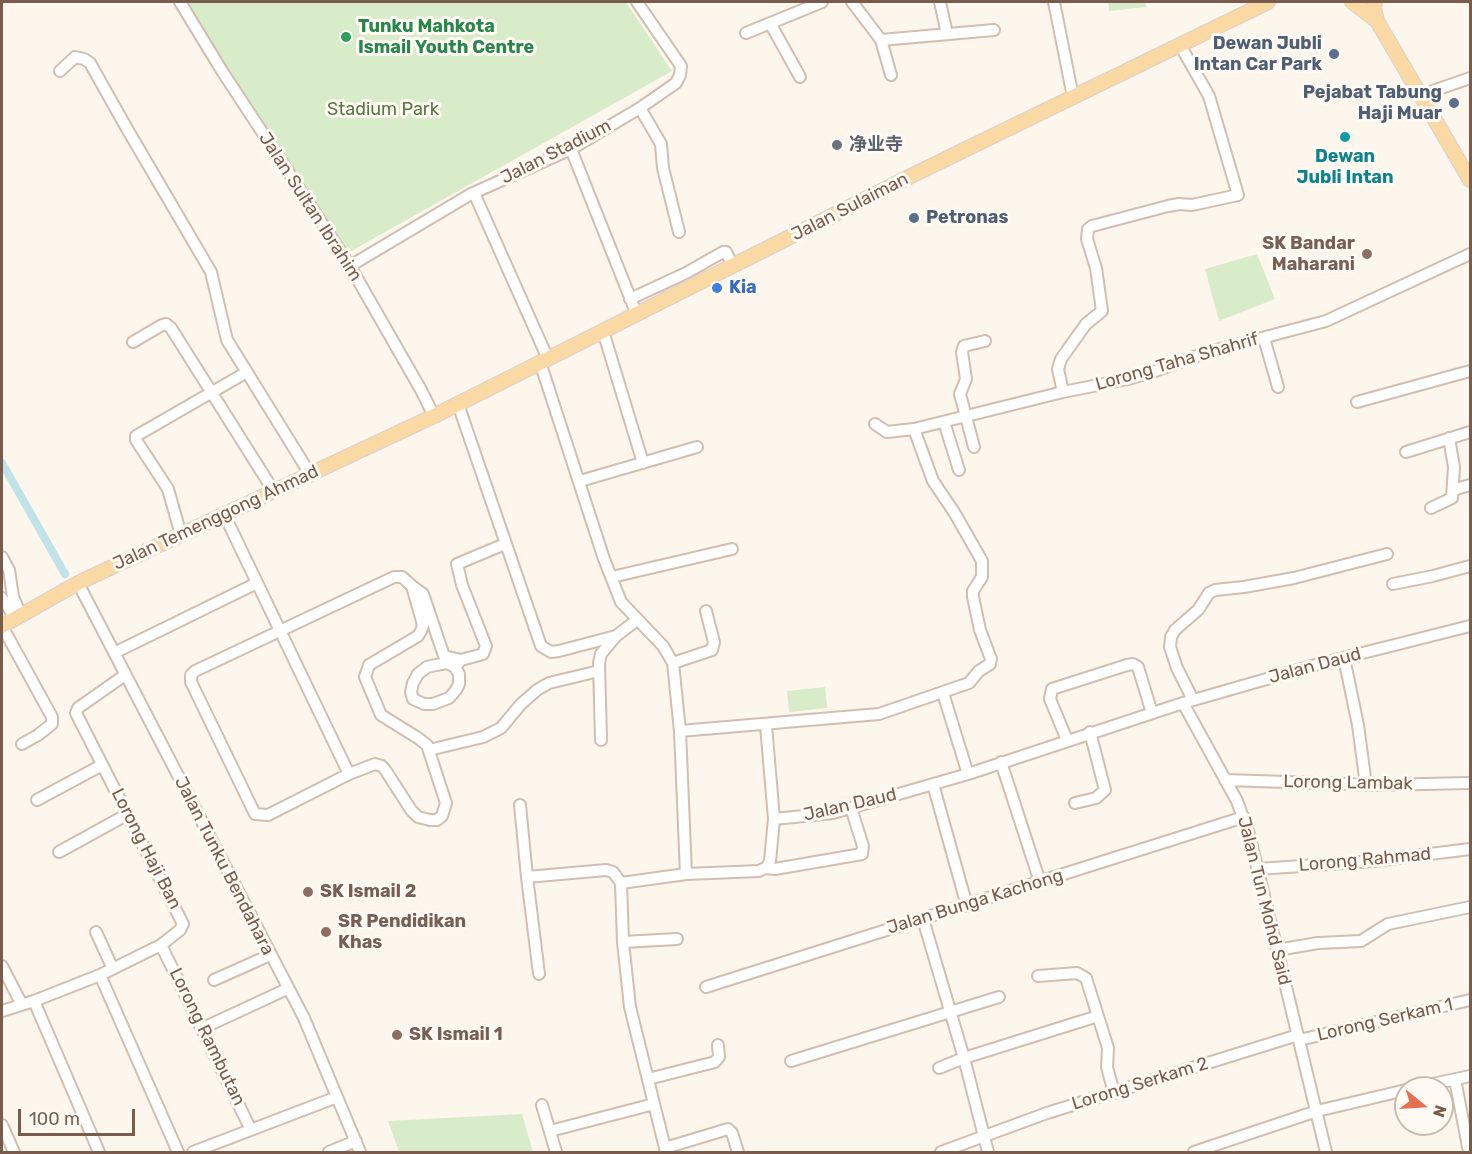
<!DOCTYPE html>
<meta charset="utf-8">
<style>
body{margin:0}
#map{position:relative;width:1472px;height:1154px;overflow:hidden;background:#fdf6ec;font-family:Rubik,sans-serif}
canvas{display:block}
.frame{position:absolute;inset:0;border:3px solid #7a5c4d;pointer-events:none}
.north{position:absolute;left:1394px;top:1076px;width:60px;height:60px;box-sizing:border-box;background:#fffaf3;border:2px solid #cabbb1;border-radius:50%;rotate:108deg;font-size:16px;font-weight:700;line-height:24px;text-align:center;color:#7a5c4d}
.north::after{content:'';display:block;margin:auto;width:21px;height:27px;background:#e76f51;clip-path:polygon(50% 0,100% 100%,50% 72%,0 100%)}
.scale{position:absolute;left:18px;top:1109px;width:117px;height:27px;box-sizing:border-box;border:3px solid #7a5c4d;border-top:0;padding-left:8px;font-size:18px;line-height:21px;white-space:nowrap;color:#7a5c4d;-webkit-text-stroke:4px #fffaf3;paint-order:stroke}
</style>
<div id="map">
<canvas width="1472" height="1154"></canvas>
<div class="frame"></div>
<div class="north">N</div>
<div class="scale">100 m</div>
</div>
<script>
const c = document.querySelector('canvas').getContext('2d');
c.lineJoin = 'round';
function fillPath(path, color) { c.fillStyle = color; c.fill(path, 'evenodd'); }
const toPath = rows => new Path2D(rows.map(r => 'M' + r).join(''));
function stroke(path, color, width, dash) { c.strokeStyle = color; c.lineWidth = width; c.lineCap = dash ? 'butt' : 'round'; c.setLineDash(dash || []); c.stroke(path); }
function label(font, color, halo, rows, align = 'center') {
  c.font = font + ' Rubik,"Noto Sans SC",sans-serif'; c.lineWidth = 6; c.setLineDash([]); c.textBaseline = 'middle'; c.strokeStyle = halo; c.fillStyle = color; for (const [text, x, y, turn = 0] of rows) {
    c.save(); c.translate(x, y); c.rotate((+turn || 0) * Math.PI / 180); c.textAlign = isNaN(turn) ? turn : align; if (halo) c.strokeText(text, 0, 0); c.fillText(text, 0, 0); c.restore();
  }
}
const green = toPath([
 [186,2,626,2,672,71,346,254],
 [1108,2,1145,2,1147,7,1109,11],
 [1257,254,1275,299,1219,321,1205,269],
 [825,687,827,708,789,712,787,691],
 [522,1114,533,1152,399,1152,388,1121]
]);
const canal = toPath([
 [2,463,65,574]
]);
const minor = toPath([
 [180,2,222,71,350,266,421,390,434,416],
 [852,2,881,40,891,75],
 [940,2,947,34],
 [1054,2,1073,97],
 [770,23,800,77],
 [746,33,822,2],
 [881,40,994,30],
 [60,71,75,57,84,59,90,63,126,127,211,272,227,340,310,474],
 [1421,95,1470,78],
 [640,108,661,144,663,168,679,232],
 [571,149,637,315],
 [474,193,548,359],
 [350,266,471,194,571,149,640,108,676,83,680,75,681,66,637,2],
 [630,299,686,273,723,252,726,252,733,266],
 [603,331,643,463],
 [1264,338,1278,387],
 [133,342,162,325,166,324,171,328,273,490],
 [540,362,604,559,621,602,663,646,673,663,680,731,686,874,759,871,767,867,770,861,774,819,766,725],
 [1063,392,1058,369,1061,359,1086,324,1102,311,1096,268,1087,239,1088,229,1092,226,1168,206,1179,204,1192,205,1238,195,1209,96,1180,45],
 [1357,402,1470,371],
 [458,404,541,646,551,652,559,651,616,636],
 [944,422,959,470],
 [875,424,887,432,914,429,1063,392,1128,379,1155,371,1205,353,1326,321,1470,254],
 [974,447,960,394,966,379,962,352,964,346,985,341],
 [1406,452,1470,432],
 [580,481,697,447],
 [1453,490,1470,485],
 [1431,508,1452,498,1454,467,1449,438],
 [224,514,349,774],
 [181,535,168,489,136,440,136,436,247,372],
 [2,557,9,570,13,597,21,615],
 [394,577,402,577,412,586,423,625,421,631,418,636,369,665,365,677,381,715,418,738,427,745,446,803,442,816,437,820,430,820,418,817,411,810,386,771,382,766,375,764,349,774,268,815,255,814,191,682,191,675,195,671,394,577],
 [612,577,732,549],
 [78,583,304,1018,360,1152],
 [1393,584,1433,576,1470,566],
 [412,586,423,594,444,656,461,660,483,654,486,646,462,585,457,564,505,544],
 [2,598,15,618],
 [2,626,52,717,52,724,38,735,22,744],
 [114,653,257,583],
 [1344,658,1358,725,1366,785],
 [673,663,712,650,714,642,706,611],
 [455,667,447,663,436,665,427,667,418,674,413,683,411,692,413,699,424,704,433,704,449,698,456,690,459,684,459,674,455,667,461,660],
 [943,693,968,774],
 [1193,700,1177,668,1170,647,1171,637,1175,630,1198,610,1209,593,1215,590,1244,587,1294,578,1387,554],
 [1183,703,1237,801,1249,834,1326,1152],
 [680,731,879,714,969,683,979,671,990,664,991,659,980,630,973,597,973,591,982,577,982,561,954,512,933,481,914,429],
 [601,740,599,663,601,654,616,636,637,620],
 [1067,740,1050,699,1052,689,1127,665,1133,664,1138,667,1152,713],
 [429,750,483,737,501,728,521,704,537,690,549,683,599,671],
 [1001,762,1040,882],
 [1225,780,1379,785,1470,783],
 [933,784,967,906],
 [37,800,102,765],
 [1075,803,1096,798,1105,790,1090,732],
 [520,805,527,877,539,974],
 [774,819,833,813,968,774,1183,703,1319,664,1470,626],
 [59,852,128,814],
 [766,868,775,869,862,854,863,846,851,808],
 [1258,869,1374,861,1470,849],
 [527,877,606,870,613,872,621,883,623,942,630,1007,666,1152],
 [621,883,686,874],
 [923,919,964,1058,988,1152],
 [96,932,113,969],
 [623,942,677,939],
 [161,945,251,1130],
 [1277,950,1318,943,1361,941,1388,924,1470,907],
 [2,966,21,1003],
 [100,975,178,1152],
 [1038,976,1077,973,1086,978,1108,1048,1107,1067,1114,1093],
 [214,980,270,955],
 [706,987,1244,817],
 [34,1001,99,1152],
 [2,1011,34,1001,100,975,161,945,180,930,183,924,76,713,78,708,125,675],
 [203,1028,287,989],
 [1299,1040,1470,1000],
 [791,1061,999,997],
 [939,1068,964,1058,1098,1016],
 [648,1079,715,1062,719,1057,718,1045],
 [1455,1079,1469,1152],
 [1414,1088,1470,1076],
 [542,1105,556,1152],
 [2,1125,14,1152],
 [550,1131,654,1104],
 [665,1148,728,1129,732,1133,738,1152],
 [193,1152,337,1097],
 [329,1152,356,1141],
 [941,1152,1047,1113,1298,1035],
 [1194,1152,1317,1111,1406,1090]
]);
const major = toPath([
 [1352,2,1377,21],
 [1375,2,1374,8,1377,21,1470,180],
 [2,626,78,583,434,416,919,172,1268,2]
]);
const markers = [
 [346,37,6,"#2e9e5b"],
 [1334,54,6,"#5c6f8a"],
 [1454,103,6,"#5c6f8a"],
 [1345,137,6,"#0f9aa8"],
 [837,145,6,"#6b7280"],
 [914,218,6,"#5c6f8a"],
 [1367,254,6,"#8d6e63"],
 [717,288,6,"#3f7fe0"],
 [308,892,6,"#8d6e63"],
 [326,932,6,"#8d6e63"],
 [397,1035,6,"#8d6e63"]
];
const leisureNames = [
 ["Tunku Mahkota",358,27],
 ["Ismail Youth Centre",358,48]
];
const serviceNames = [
 ["Dewan Jubli",1322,44],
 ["Intan Car Park",1322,65],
 ["Pejabat Tabung",1442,93],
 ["Haji Muar",1442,114],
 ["Petronas",926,218,"left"]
];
const parkNames = [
 ["Stadium Park",383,110]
];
const worshipNames = [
 ["净业寺",849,145]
];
const streetNames = [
 ["Jalan Stadium",556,152,-27],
 ["Jalan Sultan Ibrahim",310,207,57],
 ["Jalan Sulaiman",850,207,-27],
 ["Lorong Taha Shahrif",1177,362,-16],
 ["Jalan Temenggong Ahmad",216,518,-25],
 ["Jalan Daud",1315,666,-15],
 ["Lorong Lambak",1348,783,1],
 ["Jalan Daud",850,805,-13],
 ["Lorong Haji Ban",146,849,63],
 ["Lorong Rahmad",1365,860,-5],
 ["Jalan Tunku Bendahara",224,866,63],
 ["Jalan Tun Mohd Said",1264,901,76],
 ["Jalan Bunga Kachong",975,902,-17],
 ["Lorong Serkam 1",1385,1020,-13],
 ["Lorong Rambutan",207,1037,64],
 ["Lorong Serkam 2",1140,1084,-17]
];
const cultureNames = [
 ["Dewan",1345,157],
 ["Jubli Intan",1345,178]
];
const educationNames = [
 ["SK Bandar",1355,244,"right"],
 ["Maharani",1355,265,"right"],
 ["SK Ismail 2",320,892],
 ["SR Pendidikan",338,922],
 ["Khas",338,943],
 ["SK Ismail 1",409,1035]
];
const shopNames = [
 ["Kia",729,288]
];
fillPath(green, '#d8ecc9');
stroke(canal, '#bfe3e8', 8);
stroke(minor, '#d1beb0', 14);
stroke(major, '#dad1cd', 16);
stroke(minor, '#fff', 10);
stroke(major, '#fbd9a5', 14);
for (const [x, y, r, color] of markers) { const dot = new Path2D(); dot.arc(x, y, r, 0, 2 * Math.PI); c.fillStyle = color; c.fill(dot); stroke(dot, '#fffaf3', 2); }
label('bold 18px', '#27864d', '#fffaf3', leisureNames, 'left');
label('bold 18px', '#4e5e75', '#fffaf3', serviceNames, 'right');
label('18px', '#537a41', '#fffaf3', parkNames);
label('bold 18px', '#5b616d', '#fffaf3', worshipNames, 'left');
label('18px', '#7a5c4d', '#fffaf3', streetNames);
label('bold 18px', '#0d838f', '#fffaf3', cultureNames);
label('bold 18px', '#785e54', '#fffaf3', educationNames, 'left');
label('bold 18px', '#366cbe', '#fffaf3', shopNames, 'left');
</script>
